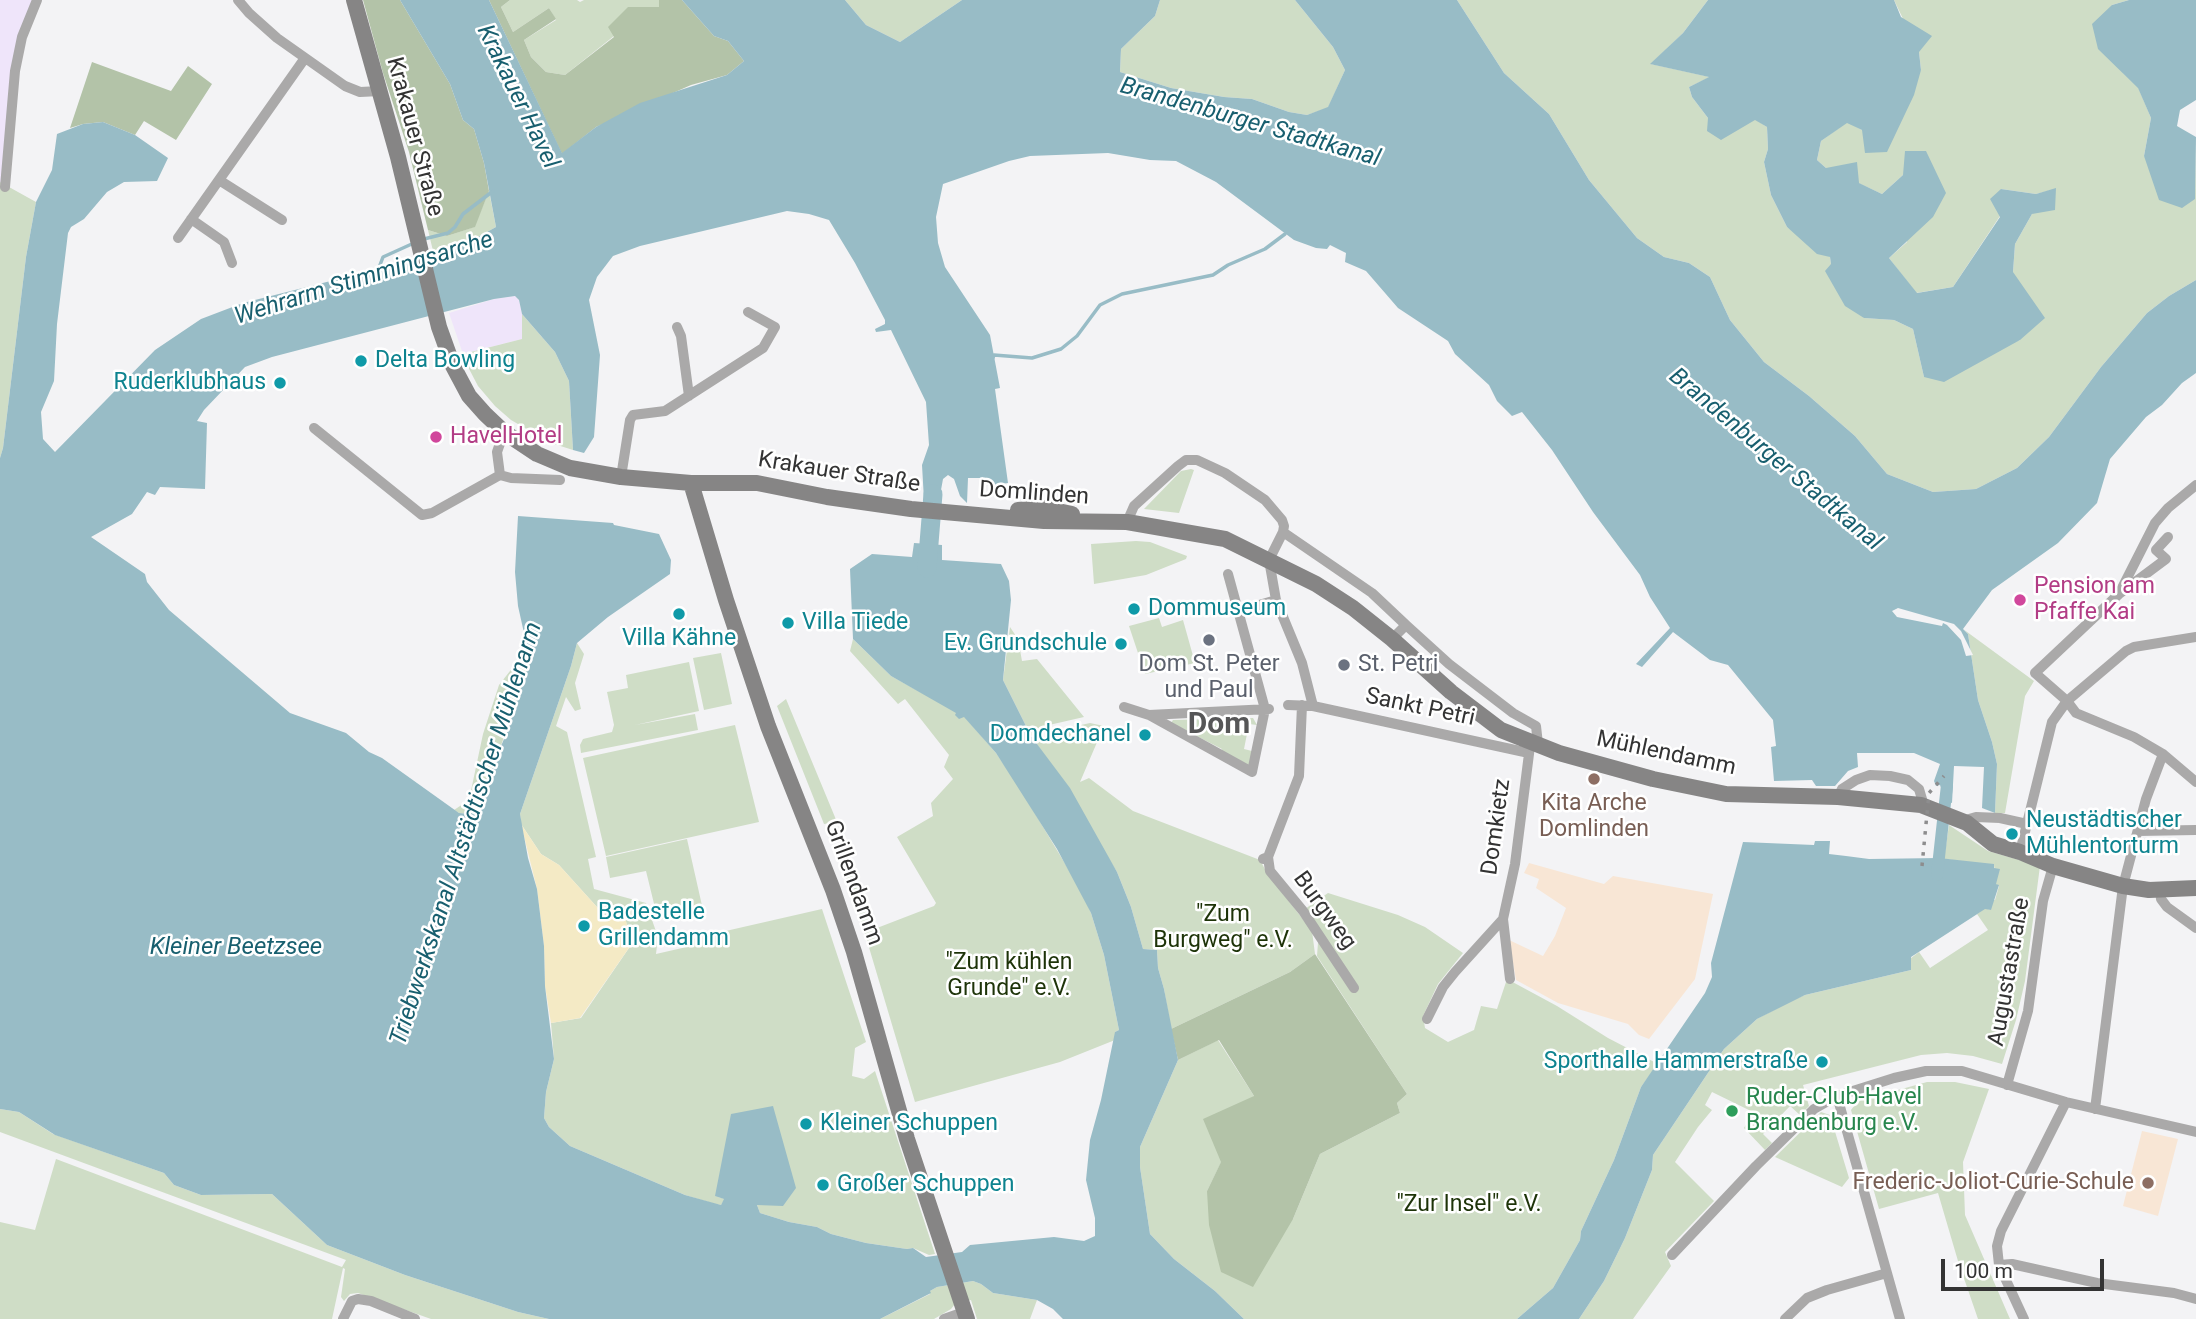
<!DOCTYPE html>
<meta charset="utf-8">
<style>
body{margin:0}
#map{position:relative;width:2196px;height:1319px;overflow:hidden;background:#f3f3f5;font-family:Roboto,sans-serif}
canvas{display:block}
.scale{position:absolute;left:1941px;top:1259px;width:163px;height:32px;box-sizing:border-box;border:4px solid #333;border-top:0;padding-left:9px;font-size:21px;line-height:24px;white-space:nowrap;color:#333;-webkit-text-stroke:5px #fff;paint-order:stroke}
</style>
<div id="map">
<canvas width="2196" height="1319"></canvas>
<div class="scale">100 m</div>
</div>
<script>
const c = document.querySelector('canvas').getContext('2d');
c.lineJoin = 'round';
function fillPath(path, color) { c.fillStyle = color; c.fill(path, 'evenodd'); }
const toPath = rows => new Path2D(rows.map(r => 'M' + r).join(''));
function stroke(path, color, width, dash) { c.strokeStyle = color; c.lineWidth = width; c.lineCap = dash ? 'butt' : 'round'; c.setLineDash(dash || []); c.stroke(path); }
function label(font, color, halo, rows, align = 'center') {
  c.font = font + ' Roboto,sans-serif'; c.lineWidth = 5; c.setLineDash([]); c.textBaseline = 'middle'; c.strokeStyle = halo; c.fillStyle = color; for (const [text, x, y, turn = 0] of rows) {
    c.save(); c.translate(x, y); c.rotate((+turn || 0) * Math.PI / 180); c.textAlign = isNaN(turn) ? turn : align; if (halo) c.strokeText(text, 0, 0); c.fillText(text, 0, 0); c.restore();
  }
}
const industrial = toPath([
 [0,0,35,0,16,48,3,183,0,182],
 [515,296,519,300,522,314,522,339,463,354,449,313,494,299]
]);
const education = toPath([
 [1529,863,1604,884,1613,876,1713,894,1695,979,1649,1039,1639,1035,1628,1024,1558,1003,1516,980,1509,940,1543,956,1555,936,1566,908,1536,888,1539,879,1524,873],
 [2142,1131,2178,1139,2158,1216,2123,1206]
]);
const green = toPath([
 [510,0,577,0,580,2,584,0,659,0,659,7,614,36,565,75,546,72,531,57,524,40,556,20,549,8,513,32,501,7],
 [845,0,962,0,900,42,866,25],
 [1160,0,1295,0,1333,47,1345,70,1328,108,1307,115,1289,112,1252,99,1224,97,1171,88,1120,72,1121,49,1155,16],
 [1457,0,1708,0,1683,33,1651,64,1710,77,1689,87,1692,97,1708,118,1755,119,1767,127,1768,149,1764,162,1771,195,1787,227,1830,257,1831,264,1864,318,1894,320,1913,329,1924,377,2020,340,2013,272,2015,244,2032,214,2056,189,2036,194,2001,189,2000,216,1953,287,1916,293,1889,258,1907,242,1903,175,1882,194,1826,168,1817,160,1821,141,1847,122,1862,130,1921,70,1919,52,1894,0,2129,0,2112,5,2123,73,2138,87,2151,118,2144,156,2195,199,2196,138,2196,280,2169,296,2147,313,2101,367,2049,437,2017,468,1976,489,1933,492,1887,474,1855,436,1809,396,1764,362,1730,320,1710,277,1689,263,1664,257,1637,238,1589,180,1549,114,1504,73],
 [0,182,36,202,26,257,3,448,0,458],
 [489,191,496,227,454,250,434,255,428,230,447,236,474,227],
 [522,314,555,352,569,381,573,450,551,443,511,420,495,406,478,386,467,365,463,354,522,339],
 [1191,469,1194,470,1179,513,1144,509,1181,471],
 [1136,541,1150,542,1187,556,1186,559,1146,575,1094,584,1091,544],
 [1159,618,1162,627,1183,620,1195,663,1145,674,1129,626],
 [1010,627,1018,639,1022,661,1037,659,1084,717,1049,725,1031,736,1003,680],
 [1963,629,2034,681,2025,696,2005,813,1995,813,1997,764,1992,742,1978,700,1968,634],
 [853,639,891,676,964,716,996,753,1018,785,1082,892,1091,913,1104,955,1119,1030,1115,1032,1115,1040,1060,1062,915,1102,854,897,838,857,848,853,877,928,934,906,936,903,897,837,933,816,931,803,953,779,944,767,949,755,905,699,898,704,850,651],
 [577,643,584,654,575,683,581,709,575,711,566,697,556,726,567,732,596,857,588,859,594,889,646,903,658,937,656,954,691,946,695,938,822,909,866,1042,855,1048,852,1076,864,1079,875,1071,935,1254,929,1255,913,1248,907,1249,866,1243,831,1234,817,1227,789,1222,760,1213,757,1205,715,1196,725,1199,721,1205,715,1204,685,1195,570,1146,549,1127,544,1118,546,1092,554,1059,551,1023,581,1018,631,945,625,917,606,917,559,865,541,854,521,824,520,814,571,666],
 [528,648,530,660,527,673,480,804,469,814,459,813,454,810,469,800,483,734,499,685],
 [721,653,732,704,704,710,693,658],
 [689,662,699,711,635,725,695,714,698,730,581,753,580,745,583,739,612,732,614,725,607,692,628,688,626,675],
 [786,699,837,822,839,822,824,824,777,706],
 [1253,718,1257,725,1249,724,1244,749,1252,751,1249,765,1220,752,1222,749,1171,723,1173,720],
 [1090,723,1104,726,1080,782,1089,778,1133,811,1260,860,1267,873,1312,931,1315,954,1290,972,1171,1029,1164,989,1158,968,1157,950,1143,949,1131,907,1117,872,1036,743,1054,731],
 [735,725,759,822,606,856,583,758],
 [1949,825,1988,851,2040,866,2025,981,2016,1020,2002,1064,1973,1056,1947,1053,1921,1055,1803,1085,1809,1106,1800,1115,1790,1106,1763,1134,1772,1143,1765,1150,1744,1128,1753,1112,1712,1092,1705,1105,1712,1110,1698,1127,1675,1162,1714,1201,1665,1252,1671,1266,1633,1319,1579,1319,1604,1281,1625,1238,1652,1170,1653,1155,1724,1049,1757,1019,1790,1001,1805,995,1911,970,1911,958,1919,952,1930,968,1988,930,1977,914,1985,908,1991,910,1989,899,1995,900,1999,886,1996,884,1994,865,1944,859],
 [687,839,703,910,658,920,646,871,610,878,606,857],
 [1328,893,1398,915,1425,927,1463,953,1438,984,1423,1016,1425,1028,1448,1042,1474,1030,1481,1006,1497,1009,1507,979,1557,1006,1608,1038,1658,1064,1641,1087,1614,1160,1581,1231,1580,1240,1553,1288,1517,1319,1244,1319,1215,1291,1174,1259,1150,1234,1140,1167,1140,1147,1178,1060,1218,1040,1254,1096,1207,1191,1293,1219,1320,1154,1400,1113,1397,1103,1407,1094,1317,956,1319,929,1305,909],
 [1927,1082,1955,1082,1989,1089,1963,1162,1965,1215,2010,1319,1978,1319,1958,1261,1938,1193,1879,1209,1851,1110,1858,1101],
 [0,1109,19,1112,53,1134,164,1173,174,1185,201,1195,272,1194,327,1245,405,1275,518,1312,549,1319,431,1319,358,1293,350,1294,344,1301,341,1297,345,1269,343,1268,332,1319,0,1319,0,1222,35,1230,56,1159,342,1267,346,1260,0,1132],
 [1821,1112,1830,1115,1849,1178,1842,1187,1775,1157],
 [973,1281,981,1284,993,1293,1037,1300,1030,1319,977,1319,971,1300,955,1304,951,1309,934,1319,880,1319,930,1294,930,1291,937,1287]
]);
const forest = toPath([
 [363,0,400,0,450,84,463,120,474,129,484,163,489,191,475,227,447,236,428,230,409,152,383,73],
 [489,0,510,0,501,7,513,32,549,8,556,19,524,40,531,57,546,72,565,75,614,37,608,27,628,7,659,7,659,0,682,0,714,36,728,41,744,61,727,75,691,85,596,127,562,154],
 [92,62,171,91,188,66,212,84,176,140,144,121,135,135,103,122,83,124,70,128],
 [1315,954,1407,1094,1397,1103,1400,1113,1320,1154,1293,1219,1253,1287,1221,1272,1209,1225,1207,1191,1221,1162,1203,1119,1254,1096,1219,1040,1178,1060,1171,1029,1290,972]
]);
const sand = toPath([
 [521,824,541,854,559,865,606,917,625,916,631,945,580,1018,551,1023,545,986,544,946,537,889]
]);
const water = toPath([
 [400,0,489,0,562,153,596,127,640,103,727,75,744,61,728,41,714,36,682,0,845,0,866,25,900,42,962,0,1160,0,1155,16,1121,49,1120,72,1171,88,1224,97,1252,99,1289,112,1307,115,1328,107,1345,70,1333,47,1295,0,1457,0,1504,73,1549,114,1589,180,1637,238,1664,257,1689,263,1710,277,1730,320,1764,362,1809,396,1855,436,1887,474,1933,492,1976,489,2017,468,2049,437,2101,367,2147,313,2169,296,2196,280,2196,373,2182,383,2162,405,2146,417,2110,459,2097,503,2058,543,1992,590,1963,629,1968,634,1978,700,1992,742,1997,764,1995,813,1982,808,1984,767,1954,766,1952,803,1942,800,1941,796,1944,795,1940,785,1936,786,1934,781,1940,764,1914,753,1857,753,1858,767,1848,771,1835,786,1816,786,1812,780,1774,781,1771,747,1776,746,1773,720,1728,665,1710,660,1673,632,1642,667,1636,664,1670,628,1650,597,1640,575,1593,512,1552,450,1522,412,1512,416,1497,401,1489,385,1455,354,1448,341,1398,308,1366,271,1345,262,1346,253,1330,245,1327,249,1316,248,1294,240,1216,182,1176,161,1150,160,1108,153,1030,156,1009,161,943,184,936,217,938,243,945,267,990,335,1000,388,995,389,1008,483,988,486,987,478,968,478,967,503,960,496,954,479,948,475,943,479,939,501,924,500,922,465,929,445,926,402,891,330,876,332,875,329,885,324,885,320,855,263,829,220,809,214,787,211,640,246,613,256,597,277,589,300,600,355,594,437,584,453,573,450,569,381,555,352,522,314,519,300,515,296,494,299,272,357,245,367,204,410,197,421,207,423,205,489,160,487,155,495,147,492,132,514,91,537,145,574,147,582,169,610,290,713,346,733,369,752,382,758,459,813,469,814,480,804,490,772,507,732,530,660,518,606,515,572,518,516,613,523,614,525,659,534,671,560,670,574,608,617,577,643,571,666,520,814,528,858,537,889,544,946,545,986,554,1059,546,1092,544,1118,549,1127,570,1146,685,1195,721,1205,724,1199,715,1196,731,1114,773,1106,796,1188,783,1206,757,1205,760,1213,789,1222,817,1227,831,1234,866,1243,907,1249,913,1248,926,1257,962,1252,970,1245,1054,1237,1084,1241,1095,1236,1095,1218,1086,1180,1090,1140,1101,1100,1115,1032,1119,1030,1104,955,1091,913,1057,849,996,753,964,717,959,719,955,715,956,713,891,676,853,639,850,569,872,554,912,557,914,543,942,545,942,560,1001,564,1009,581,1011,600,1003,680,1031,736,1070,788,1117,872,1131,907,1143,949,1157,950,1158,968,1164,989,1178,1060,1140,1147,1140,1167,1150,1234,1174,1259,1215,1291,1244,1319,1063,1319,1053,1309,1037,1300,993,1293,981,1284,973,1281,937,1287,930,1291,931,1293,880,1319,549,1319,518,1312,405,1275,327,1245,272,1194,201,1195,174,1185,164,1173,55,1135,19,1112,0,1109,0,458,3,448,26,257,36,202,52,170,57,134,83,124,103,122,135,135,168,158,157,181,124,182,107,192,84,219,71,227,68,233,57,324,54,381,41,412,43,439,55,452,155,350,201,319,243,303,454,250,496,227,484,163,474,129,463,120,450,84],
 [1708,0,1894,0,1901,17,1932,36,1919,52,1921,70,1914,95,1887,152,1865,153,1862,130,1847,123,1821,141,1817,160,1826,168,1857,162,1859,183,1882,194,1903,175,1905,151,1926,151,1946,193,1933,217,1889,258,1917,293,1953,287,2000,217,1990,199,2001,189,2036,194,2056,188,2055,210,2032,214,2015,244,2013,272,2045,318,2020,340,1944,382,1924,377,1913,329,1894,320,1864,318,1845,306,1825,271,1831,264,1830,257,1817,254,1787,227,1771,195,1764,162,1768,149,1767,127,1755,120,1721,140,1707,131,1708,118,1692,97,1689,87,1709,77,1650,64,1683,33],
 [2129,0,2196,0,2196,100,2180,110,2177,126,2196,137,2195,199,2182,208,2159,200,2144,156,2151,118,2138,88,2098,49,2092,24,2112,5],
 [1815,841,1830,841,1829,854,1846,856,1869,859,1939,858,1994,864,1994,868,2000,869,1996,884,1999,885,1991,910,1985,909,1911,957,1911,970,1805,995,1757,1019,1724,1049,1653,1155,1652,1170,1625,1238,1604,1281,1579,1319,1517,1319,1553,1288,1580,1240,1581,1231,1614,1160,1641,1087,1705,993,1712,977,1711,963,1743,842,1814,845]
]);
const pier = toPath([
 [1898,608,1954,624,1961,631,1973,655,1966,656,1961,640,1947,625,1943,623,1942,626,1897,617,1892,611]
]);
const stream = toPath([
 [424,239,448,233,455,227,463,214,493,191],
 [377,273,383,257,414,243],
 [992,360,994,355,1032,358,1061,349,1077,336,1100,305,1122,294,1213,275,1228,265,1265,249,1285,234]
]);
const canal = toPath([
 [1937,875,1947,785]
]);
const river = toPath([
 [927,568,933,494]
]);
const street = toPath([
 [238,0,249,13,277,38,345,86,360,92,380,91],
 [219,180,282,220],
 [5,187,15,71,22,37,37,0],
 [191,219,224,242,232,263],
 [178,238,305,58],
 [677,327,681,336,689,396],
 [314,428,422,515,432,513,500,475,511,478,560,480],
 [500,475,497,452,504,432],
 [621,477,630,420,633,415,665,411,763,348,775,327,748,312],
 [1127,522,1134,506,1178,466,1186,460,1197,460,1225,473,1265,500,1282,520,1284,526,1283,532],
 [2168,537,2156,550,2166,559,2119,594,2035,673,2067,701,2076,713,2134,737,2163,754,2196,782],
 [2120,592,2155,523,2168,508,2196,485],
 [1239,611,1276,600],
 [1406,625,1449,664,1513,713,1536,726,1538,744],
 [1288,705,1313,706,1529,753],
 [1313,706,1302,663,1276,600,1269,560,1283,532,1372,593,1406,625,1392,639],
 [1124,707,1149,715,1269,709],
 [1149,715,1252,772,1265,709,1228,574],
 [1838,797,1842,789,1856,780,1870,775,1890,776,1908,780,1919,789,1924,806],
 [1962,821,1976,817,2000,818,2027,824],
 [2138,831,2196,830],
 [2020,852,2052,722,2067,701,2126,651,2134,647,2196,637],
 [1268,857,1270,871,1303,911,1354,988],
 [1263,859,1268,857,1299,776,1302,705],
 [2160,890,2161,899,2167,907,2196,928],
 [1510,979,1503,919,1515,864,1530,746],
 [1427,1019,1443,987,1455,972,1503,919],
 [2007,1085,2028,1011,2043,901,2053,866],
 [1837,1096,1900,1319],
 [2095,1109,2123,886,2146,799,2163,754],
 [1672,1255,1756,1166,1814,1109,1837,1096,1894,1078,1926,1071,1962,1071,2066,1102,2196,1132],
 [1999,1265,2012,1264,2097,1283,2174,1293,2196,1299],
 [343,1319,352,1301,358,1299,371,1301,415,1319],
 [944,1319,964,1312],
 [1785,1319,1807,1298,1827,1290,1887,1273],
 [2024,1319,1999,1265,1997,1246,2001,1231,2066,1102]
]);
const secondary = toPath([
 [354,0,398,157,439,327,453,366,469,396,485,414,504,432,537,454,570,468,621,477,691,483,757,483,827,497,911,509,1044,521,1127,522,1225,539,1316,584,1353,608,1392,639,1451,692,1501,730,1559,753,1653,779,1726,794,1838,797,1921,805,1967,823,1993,844,2020,852,2053,866,2123,886,2149,890,2196,888],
 [691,483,726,600,768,726,833,890,854,952,907,1139,967,1319],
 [1018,510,1044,508,1072,514]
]);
const rail = toPath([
 [1922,866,1929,793,1944,776]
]);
const markers = [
 [361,361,7,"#0f9aa8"],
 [280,383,7,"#0f9aa8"],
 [436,437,7,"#d1479c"],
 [2020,600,7,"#d1479c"],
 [1134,609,7,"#0f9aa8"],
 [679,614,7,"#0f9aa8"],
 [788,623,7,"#0f9aa8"],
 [1209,640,7,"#6b7280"],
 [1121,644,7,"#0f9aa8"],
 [1344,665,7,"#6b7280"],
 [1145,735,7,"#0f9aa8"],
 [1594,779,7,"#8d6e63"],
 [2012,834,7,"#0f9aa8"],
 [584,926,7,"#0f9aa8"],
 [1822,1062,7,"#0f9aa8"],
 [1732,1111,7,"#2e9e5b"],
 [806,1124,7,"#0f9aa8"],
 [2148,1183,7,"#8d6e63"],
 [823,1185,7,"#0f9aa8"]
];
const streetNames = [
 ["Krakauer Straße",414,137,75],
 ["Krakauer Straße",839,473,9],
 ["Domlinden",1034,494,4],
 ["Sankt Petri",1420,708,12],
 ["Mühlendamm",1666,754,12],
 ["Domkietz",1497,827,-82],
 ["Grillendamm",853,883,70],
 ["Burgweg",1324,911,54],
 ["Augustastraße",2010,972,-80]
];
const cultureNames = [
 ["Delta Bowling",375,361],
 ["Ruderklubhaus",266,383,"right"],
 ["Dommuseum",1148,609],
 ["Villa Tiede",802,623],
 ["Villa Kähne",679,639,"center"],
 ["Ev. Grundschule",1107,644,"right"],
 ["Domdechanel",1131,735,"right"],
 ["Neustädtischer",2026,821],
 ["Mühlentorturm",2026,847],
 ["Badestelle",598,913],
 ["Grillendamm",598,939],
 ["Sporthalle Hammerstraße",1808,1062,"right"],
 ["Kleiner Schuppen",820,1124],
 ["Großer Schuppen",837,1185]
];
const hotelNames = [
 ["HavelHotel",450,437],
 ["Pension am",2034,587],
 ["Pfaffe Kai",2034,613]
];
const worshipNames = [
 ["Dom St. Peter",1209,665],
 ["und Paul",1209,691],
 ["St. Petri",1358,665,"left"]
];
const educationNames = [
 ["Kita Arche",1594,804],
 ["Domlinden",1594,830],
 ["Frederic-Joliot-Curie-Schule",2134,1183,"right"]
];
const parkNames = [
 ["\"Zum",1223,915],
 ["Burgweg\" e.V.",1223,941],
 ["\"Zum kühlen",1009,963],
 ["Grunde\" e.V.",1009,989],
 ["\"Zur Insel\" e.V.",1469,1205]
];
const leisureNames = [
 ["Ruder-Club-Havel",1746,1098],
 ["Brandenburg e.V.",1746,1124]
];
const waterNames = [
 ["Krakauer Havel",517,97,64],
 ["Brandenburger Stadtkanal",1250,123,16],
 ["Wehrarm Stimmingsarche",364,279,-17],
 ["Brandenburger Stadtkanal",1775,460,40],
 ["Triebwerkskanal Altstädtischer Mühlenarm",467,834,-72],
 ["Kleiner Beetzsee",236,948]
];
const districtNames = [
 ["Dom",1219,725]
];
fillPath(industrial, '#efe5fa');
fillPath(education, '#f8e6d5');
fillPath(green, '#cfddc6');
fillPath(forest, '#b3c3a8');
fillPath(sand, '#f4eac5');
fillPath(water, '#98bcc6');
fillPath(pier, '#f3f3f5');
stroke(stream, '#98bcc6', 3.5);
stroke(canal, '#98bcc6', 12);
stroke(river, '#98bcc6', 19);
stroke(street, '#aaa9a9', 10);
stroke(secondary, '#868585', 16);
stroke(rail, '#8d8d8e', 3.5, [3.5, 7]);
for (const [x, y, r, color] of markers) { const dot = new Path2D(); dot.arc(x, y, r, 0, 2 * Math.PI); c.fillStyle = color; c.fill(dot); stroke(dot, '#fff', 2.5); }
label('23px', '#333', '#fff', streetNames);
label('23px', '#0d838f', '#fff', cultureNames, 'left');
label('23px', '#b23c85', '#fff', hotelNames, 'left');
label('23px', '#5b616d', '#fff', worshipNames);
label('23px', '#785e54', '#fff', educationNames);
label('23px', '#1d3308', '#fff', parkNames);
label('23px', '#27864d', '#fff', leisureNames, 'left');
label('italic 24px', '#185f6f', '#fff', waterNames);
label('bold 30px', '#565657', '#fff', districtNames);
</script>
